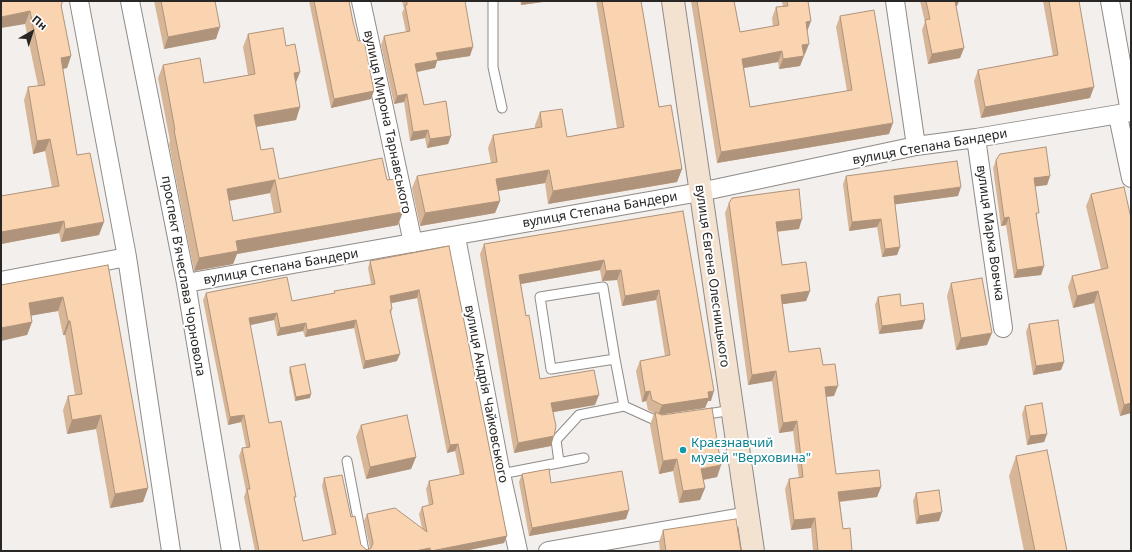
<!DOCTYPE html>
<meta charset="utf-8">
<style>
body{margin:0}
#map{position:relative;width:1132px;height:552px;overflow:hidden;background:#f3efec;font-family:"Noto Sans",sans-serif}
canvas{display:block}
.frame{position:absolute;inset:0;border:2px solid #282726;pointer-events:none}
.north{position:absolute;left:12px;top:12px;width:40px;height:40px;-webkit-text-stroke:3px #fff;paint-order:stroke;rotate:39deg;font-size:11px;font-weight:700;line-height:16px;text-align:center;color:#282726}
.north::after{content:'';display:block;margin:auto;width:14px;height:18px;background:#282726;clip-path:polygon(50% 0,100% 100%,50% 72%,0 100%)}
</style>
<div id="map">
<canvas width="1132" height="552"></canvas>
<div class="frame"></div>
<div class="north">Пн</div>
</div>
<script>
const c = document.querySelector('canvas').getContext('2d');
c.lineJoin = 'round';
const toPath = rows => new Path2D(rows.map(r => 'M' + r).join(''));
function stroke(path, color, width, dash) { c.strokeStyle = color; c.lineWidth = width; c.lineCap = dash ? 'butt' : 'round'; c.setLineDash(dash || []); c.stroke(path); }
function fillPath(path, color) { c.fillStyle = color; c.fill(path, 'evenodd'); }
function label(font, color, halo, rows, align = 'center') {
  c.font = font + ' "Noto Sans",sans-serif'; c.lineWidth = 4; c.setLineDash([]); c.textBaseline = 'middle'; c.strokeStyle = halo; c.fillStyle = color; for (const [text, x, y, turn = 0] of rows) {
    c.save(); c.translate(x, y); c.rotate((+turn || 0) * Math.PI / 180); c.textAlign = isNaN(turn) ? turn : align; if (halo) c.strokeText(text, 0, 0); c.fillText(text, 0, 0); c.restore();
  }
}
const lane = toPath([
 [493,1,493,67,502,108],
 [615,359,603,287,540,297,551,369,615,359,624,406,657,421,664,420],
 [702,415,732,410],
 [347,461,364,551],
 [559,462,556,440,579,415,624,406],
 [501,474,584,458]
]);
const street = toPath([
 [79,1,127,257,171,551],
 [130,1,186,283,231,551],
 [361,1,413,243],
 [895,1,916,146],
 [1110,1,1130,112],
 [1118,116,1131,178],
 [976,138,1003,328],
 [456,237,501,474,518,551],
 [1,281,127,257],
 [186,283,700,192,916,146,976,138,1131,112],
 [548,551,748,516]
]);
const secondary = toPath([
 [673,1,753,551]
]);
const wall = toPath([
 [1,1,62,4,61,8,71,56,67,68,63,69,77,155,99,235,61,242,59,233,1,244,1,196,52,187,45,151,33,154,24,100,28,87,38,86,25,24],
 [154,1,215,1,216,39,164,49],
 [309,1,349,1,353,22,371,99,331,108],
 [402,1,465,1,470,56,437,61,435,68,417,72,424,105,451,136,448,144,427,148,425,138,410,141,404,102,394,104,381,45,384,36,406,32,402,13,404,9],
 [520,1,550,1,521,5],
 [596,1,641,1,659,107,682,169,677,182,548,204,545,183,498,191,500,201,495,213,420,226,412,188,417,176,491,163,488,148,493,135,535,128,535,125,540,112,567,137,617,128],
 [691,1,734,1,740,32,773,26,772,18,776,7,783,7,782,1,808,1,807,32,805,54,804,55,800,66,779,69,778,62,744,68,750,107,847,91,836,27,840,16,889,134,717,163],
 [920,1,959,1,957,6,956,6,964,48,960,58,928,64,922,30,925,22],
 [1043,1,1079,1,1090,98,981,118,974,81,978,70,1053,56],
 [248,34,286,46,300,72,296,82,300,107,296,120,256,127,261,150,279,179,387,180,398,225,237,254,233,264,194,271,170,149,169,144,170,141,158,78,163,65,204,83,248,75,243,47],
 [270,193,274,214,233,221,229,201],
 [996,160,1050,176,1047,185,1035,186,1037,218,1044,266,1041,275,1014,278,1006,225,1001,226,993,168],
 [846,176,958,196,895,204,900,247,897,255,882,257,877,227,849,231,843,184],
 [1124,187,1131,413,1120,416,1094,303,1073,308,1068,287,1072,276,1101,269,1086,206,1091,194],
 [729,203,799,229,777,232,782,265,810,291,806,301,782,304,789,352,823,365,834,396,826,397,836,474,881,487,877,497,840,502,843,529,852,551,813,551,811,528,791,530,785,489,789,479,799,478,793,431,779,433,772,381,748,385,725,213],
 [683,211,711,401,708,401,705,408,661,414,721,465,717,477,703,480,705,488,700,500,679,503,673,471,659,474,650,425,654,413,648,410,646,401,642,402,636,371,640,361,665,356,656,300,622,306,617,280,602,281,600,270,521,284,526,316,540,379,595,405,553,412,551,446,514,453,480,254,484,244],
 [449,246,507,536,504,543,464,551,255,551,244,497,246,491,239,456,242,448,246,447,241,422,228,425,203,300,206,293,292,301,334,293,334,291,371,284,368,268,370,261],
 [417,298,447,453,455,451,460,475,429,481,426,489,429,505,422,507,419,514,422,528,367,514,364,521,370,548,367,550,361,545,351,517,324,478,322,486,332,535,303,541,295,501,269,423,250,325,274,320,277,336,303,331,305,337,354,328,363,369,397,361,391,314,392,309,391,303],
 [108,265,148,488,143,502,110,508,96,429,67,434,63,410,68,396,75,395,65,335,63,335,58,311,31,315,32,322,27,335,1,285],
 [951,283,987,345,956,350,947,296],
 [878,297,901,306,925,320,922,329,879,334,875,305],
 [1029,324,1064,362,1061,370,1033,375,1026,332],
 [290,367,310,398,295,401,289,371],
 [1025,406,1047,434,1044,442,1027,445,1022,414],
 [361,425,416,457,411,469,366,479,356,437],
 [1016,456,1067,551,1024,551,1009,476],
 [522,474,551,483,626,519,529,536,519,482],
 [916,493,939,521,916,524,913,501],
 [663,530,741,551,660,551,659,542]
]);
const shadedWall = toPath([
 [522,1,550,1,521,5],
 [953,1,959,1,957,6,950,7],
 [30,11,25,24,1,28,1,17],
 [811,21,807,32,806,22],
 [220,27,216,39,164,49,168,37],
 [809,44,805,54,798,55,802,45],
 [473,47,470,56,437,61,435,68,412,73,415,64,436,53],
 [964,48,960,58,928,64,932,54],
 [782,51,778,62,738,69,742,59],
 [71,56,67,68,56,70,61,58],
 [804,56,800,66,779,69,783,59],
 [300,72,295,85,294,73],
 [1094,87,1090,98,981,118,985,107],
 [374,91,371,99,331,108,334,99],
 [407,94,404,102,394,104,397,96],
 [300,107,296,120,249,128,254,115],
 [893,123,889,134,717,163,721,152],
 [428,130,425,138,410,141,413,132],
 [451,136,448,144,427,148,430,139],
 [50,139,45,151,33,154,37,141],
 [682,169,677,182,548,204,553,191],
 [549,170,545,183,491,192,496,179],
 [1050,176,1047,185,1031,187,1034,178],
 [275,180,270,193,222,202,227,189],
 [961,187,958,196,891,205,894,196],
 [500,201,495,213,420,226,425,213],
 [403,212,398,225,237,254,233,264,194,271,199,258,236,241],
 [1009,217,1006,225,1001,226,1004,218],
 [802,219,799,229,772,232,776,222],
 [881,219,877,227,849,231,852,222],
 [64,221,59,233,1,244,1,232],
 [104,222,99,235,61,242,65,229],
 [900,247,897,255,882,257,885,249],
 [604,260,600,270,515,285,519,275],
 [1044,266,1041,275,1014,278,1017,270],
 [621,270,617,280,602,281,606,271],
 [419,290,417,298,387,304,390,296],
 [659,290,656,300,622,306,625,296],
 [810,291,806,301,777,305,781,295],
 [1098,291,1094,303,1073,308,1077,296],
 [63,297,58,311,24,317,29,303],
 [277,313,274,320,246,326,249,318],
 [356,320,354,328,305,337,307,330],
 [925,320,922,329,879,334,882,326],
 [68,321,70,321,65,335,63,335],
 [32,322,27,335,1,341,1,328],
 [306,323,303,331,277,336,280,328],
 [992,333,987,345,956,350,961,338],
 [400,354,397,361,363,369,365,361],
 [1064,362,1061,370,1033,375,1036,366],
 [776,371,772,381,748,385,752,375],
 [838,386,834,396,821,397,825,387],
 [650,391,646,401,642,402,645,392],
 [714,391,711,401,708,401,705,408,658,415,662,405,708,392],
 [311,394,310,398,295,401,296,397],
 [599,395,595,405,548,413,551,403],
 [1131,403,1131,413,1120,416,1124,405],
 [101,415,96,429,67,434,72,420],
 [244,415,241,422,228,425,230,417],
 [797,421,793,431,779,433,783,423],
 [1047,434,1044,442,1027,445,1030,436],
 [554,436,551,446,514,453,518,443],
 [458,444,455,451,447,453,450,445],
 [416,457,411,469,366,479,370,467],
 [677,459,673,471,659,474,663,461],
 [721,465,717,477,697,481,701,469],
 [881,487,877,497,835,502,838,492],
 [148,488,143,502,110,508,115,494],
 [705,488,700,500,679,503,683,491],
 [629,510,626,519,529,536,532,528],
 [942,512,939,521,916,524,919,516],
 [815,518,811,528,791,530,794,520],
 [507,536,504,543,464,551,430,551],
 [430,548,429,551,415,551]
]);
const building = toPath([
 [1,1,62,1,62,4,61,5,71,56,61,58,77,155,90,153,104,222,65,229,64,221,1,232,1,196,59,186,50,139,37,141,28,87,45,85,30,11,1,17,1,1],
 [161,1,215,1,220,27,168,37,161,1],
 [314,1,349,1,353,22,358,41,364,40,374,91,334,99,314,1],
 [407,1,465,1,473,47,436,53,438,60,415,64,424,105,446,101,451,136,430,139,428,130,413,132,407,94,397,96,384,36,410,31,405,5,407,5,407,1],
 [602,1,641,1,659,107,671,105,682,169,553,191,549,170,496,179,500,201,425,213,417,176,497,162,493,135,542,127,540,112,562,109,567,137,624,127,602,1],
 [697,1,734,1,740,32,779,25,776,7,788,6,787,1,808,1,811,21,806,22,809,44,802,45,804,56,783,59,782,51,742,59,750,107,852,90,840,16,874,10,893,123,721,152,697,1],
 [926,1,955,1,964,48,932,54,925,20,930,19,926,1],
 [1049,1,1079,1,1094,87,985,107,978,70,1058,55,1049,1],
 [283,28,286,46,295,44,300,72,294,73,300,107,254,115,261,150,273,148,279,179,382,158,387,180,396,179,403,212,236,241,238,251,199,258,175,135,174,130,175,130,163,65,200,58,204,83,255,74,248,34,283,28],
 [275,180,281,212,233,221,227,189,275,180],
 [1046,147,1050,176,1034,178,1039,213,1036,213,1044,266,1017,270,1009,217,1004,218,996,160,1000,154,1046,147],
 [957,161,961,187,894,196,900,247,885,249,881,219,852,222,846,176,957,161],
 [1124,187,1131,218,1131,403,1124,405,1098,291,1077,296,1072,276,1108,268,1091,194,1124,187],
 [799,189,802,219,776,222,782,265,806,262,810,291,781,295,789,352,820,348,823,365,835,364,838,386,825,387,836,474,879,470,881,487,838,492,843,529,850,528,852,551,818,551,815,518,794,520,789,479,803,477,797,421,783,423,776,371,752,375,729,203,732,198,799,189],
 [683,211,714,391,708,392,709,398,662,405,652,400,650,391,645,392,640,361,670,355,659,290,625,296,621,270,606,271,604,260,519,275,526,316,529,315,540,379,594,370,599,395,551,403,556,426,554,436,518,443,484,244,683,211],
 [449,246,507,536,431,551,430,548,415,551,259,551,247,489,250,489,242,448,250,447,244,415,230,417,206,293,287,277,292,301,335,293,334,291,375,284,370,261,449,246],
 [419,290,450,445,458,444,464,474,429,481,433,504,422,507,427,532,395,508,367,514,373,543,371,548,367,550,361,545,355,516,351,517,342,475,324,478,336,534,303,541,294,497,296,497,281,421,269,423,249,318,277,313,280,328,306,323,307,330,356,320,365,361,400,354,390,310,392,309,390,296,419,290],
 [108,265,148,488,115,494,101,415,72,420,68,396,82,394,70,321,68,321,63,297,29,303,32,322,1,328,1,285,108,265],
 [982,278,992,333,961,338,951,283,982,278],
 [900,294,901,306,923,303,925,320,882,326,878,297,900,294],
 [1058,320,1064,362,1036,366,1029,324,1058,320],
 [305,364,311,394,296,397,290,367,305,364],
 [1042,403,1047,434,1030,436,1025,406,1042,403],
 [712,408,721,465,701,469,705,488,683,491,677,459,663,461,655,412,662,415,712,408],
 [407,415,416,457,370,467,361,425,407,415],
 [1047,450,1067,551,1035,551,1016,456,1047,450],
 [549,469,551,483,622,471,629,510,532,528,522,474,549,469],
 [939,490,942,512,919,516,916,493,939,490],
 [736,519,741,551,666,551,663,530,736,519]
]);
const markers = [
 [683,450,4,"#0f9aa8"]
];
const streetNames = [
 ["вулиця Мирона Тарнавського",387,122,78],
 ["вулиця Степана Бандери",930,147,-10],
 ["вулиця Степана Бандери",600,210,-10],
 ["вулиця Марка Вовчка",990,233,82],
 ["вулиця Степана Бандери",281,267,-10],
 ["проспект Вʼячеслава Чорновола",183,276,80],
 ["вулиця Євгена Олесницького",712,276,82],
 ["вулиця Андрія Чайковського",486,394,79]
];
const cultureNames = [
 ["Краєзнавчий",691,443],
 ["музей \"Верховина\"",691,458]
];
stroke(lane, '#8f8b88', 11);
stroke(street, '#8f8b88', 20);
stroke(secondary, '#8f8b88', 24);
stroke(lane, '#fff', 9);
stroke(street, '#fff', 18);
stroke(secondary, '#f4e2d0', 22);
fillPath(wall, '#d7b597');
fillPath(shadedWall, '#af947b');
fillPath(building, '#fad3b0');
stroke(building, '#af947b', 1);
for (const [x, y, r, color] of markers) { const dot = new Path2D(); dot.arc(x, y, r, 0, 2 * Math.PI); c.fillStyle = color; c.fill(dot); stroke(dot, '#fff', 1.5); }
label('13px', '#282726', '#fff', streetNames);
label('13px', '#0d838f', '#fff', cultureNames, 'left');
</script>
